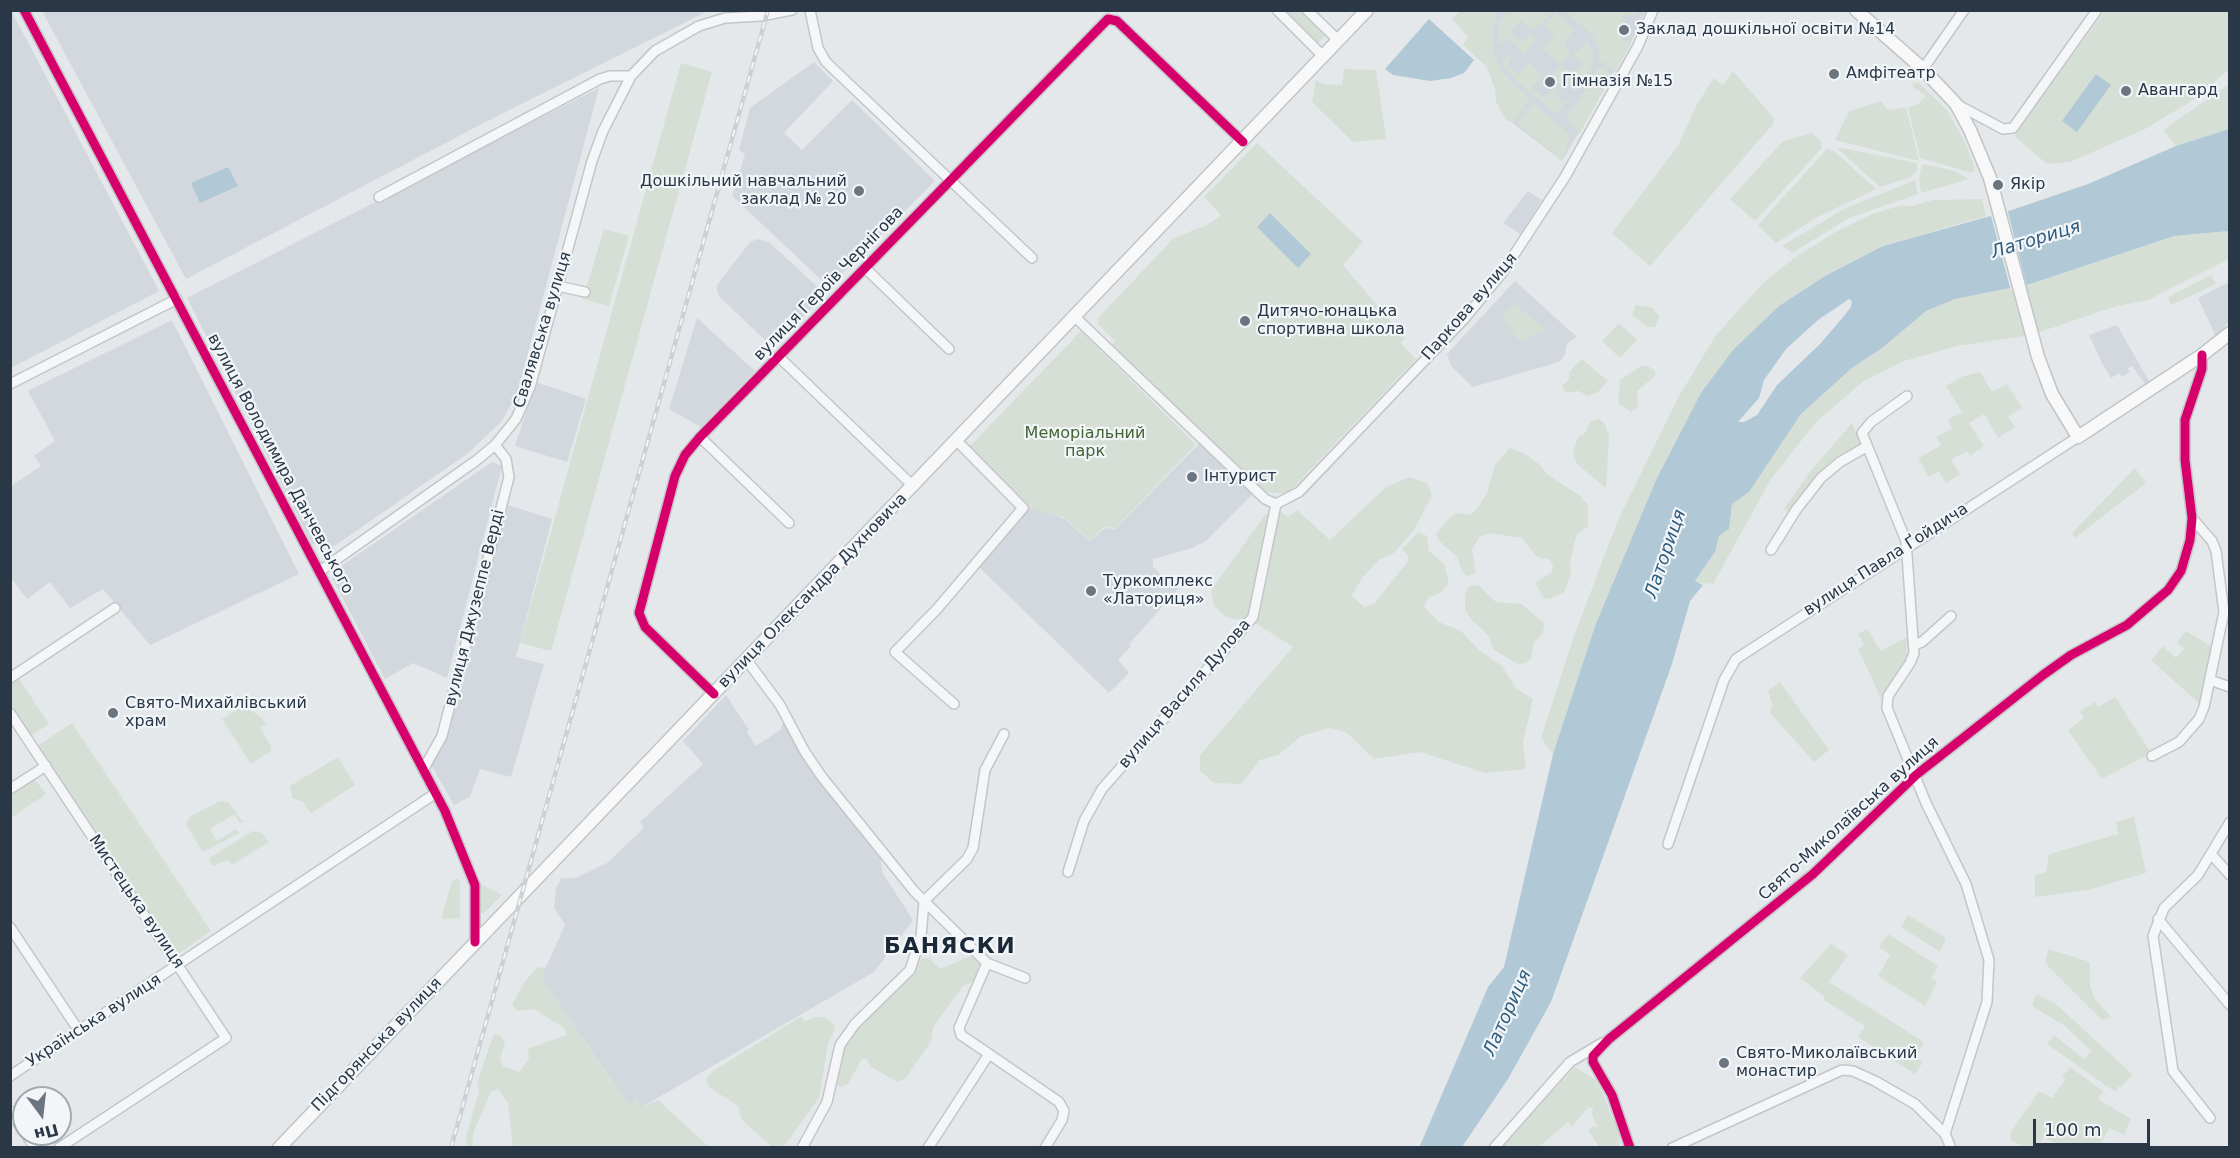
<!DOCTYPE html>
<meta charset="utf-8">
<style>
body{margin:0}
#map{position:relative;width:2240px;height:1158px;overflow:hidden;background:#e5e8ea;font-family:"DejaVu Sans",sans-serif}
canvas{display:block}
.frame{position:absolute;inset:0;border:12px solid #293746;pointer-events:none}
.north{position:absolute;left:12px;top:1086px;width:60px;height:60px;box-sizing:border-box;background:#f3f6f9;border:2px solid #a2aab1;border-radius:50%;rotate:165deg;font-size:16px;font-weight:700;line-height:24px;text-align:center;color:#293746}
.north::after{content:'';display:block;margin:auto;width:21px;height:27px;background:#6b757f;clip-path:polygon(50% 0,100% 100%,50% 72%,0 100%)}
.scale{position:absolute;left:2033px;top:1119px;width:117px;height:27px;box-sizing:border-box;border:3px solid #293746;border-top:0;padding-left:8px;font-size:18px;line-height:21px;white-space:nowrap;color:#293746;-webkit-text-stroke:4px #f3f6f9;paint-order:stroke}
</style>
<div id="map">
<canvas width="2240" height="1158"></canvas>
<div class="frame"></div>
<div class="north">Пн</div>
<div class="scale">100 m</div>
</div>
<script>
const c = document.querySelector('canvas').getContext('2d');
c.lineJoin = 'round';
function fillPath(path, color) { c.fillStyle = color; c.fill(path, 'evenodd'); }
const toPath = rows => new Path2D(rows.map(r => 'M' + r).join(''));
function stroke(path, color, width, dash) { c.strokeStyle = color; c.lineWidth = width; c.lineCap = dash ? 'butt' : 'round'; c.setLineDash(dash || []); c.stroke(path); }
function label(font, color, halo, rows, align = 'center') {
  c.font = font + ' "DejaVu Sans",sans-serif'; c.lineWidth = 4.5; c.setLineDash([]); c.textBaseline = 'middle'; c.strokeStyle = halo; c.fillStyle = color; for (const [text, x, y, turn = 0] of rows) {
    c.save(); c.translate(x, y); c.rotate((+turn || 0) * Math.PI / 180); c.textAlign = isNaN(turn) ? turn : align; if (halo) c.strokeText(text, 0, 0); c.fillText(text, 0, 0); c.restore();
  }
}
const built = toPath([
 [11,10,159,291,11,368,10,11],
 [42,11,708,11,499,115,186,279],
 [1498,11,1645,11,1630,45,1562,161,1506,118,1487,67,1463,45],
 [814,62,833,81,784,133,802,150,852,100,935,181,829,287,732,196,745,154,739,150,750,108],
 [599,88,517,394,501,422,467,454,330,549,312,544,187,298],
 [1528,191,1542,200,1520,234,1503,223],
 [757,239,769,242,825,294,773,348,719,296,717,290,717,285,749,243],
 [1515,281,1577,337,1567,343,1565,355,1559,362,1473,387,1451,366,1447,354],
 [2229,282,2229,322,2216,337,2198,298],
 [697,318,755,371,701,427,669,409],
 [172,320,299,574,150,645,103,589,70,608,50,582,27,599,11,578,11,486,41,466,34,456,55,441,28,391],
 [2117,325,2149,381,2145,384,2132,366,2128,368,2130,372,2122,377,2119,373,2111,378,2101,361,2089,335],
 [536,382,586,399,567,462,515,446],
 [1200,443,1253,494,1206,541,1192,548,1153,559,1153,567,1178,589,1129,644,1131,646,1118,660,1129,673,1109,693,978,566,1028,506,1065,519,1090,541,1105,528,1115,529],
 [492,462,502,466,447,678,413,663,385,679,332,578,337,569],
 [505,504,552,519,516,657,544,664,511,777,480,769,470,797,454,805,430,763],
 [726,695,749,730,747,732,756,746,780,730,784,720,824,787,881,860,882,872,913,920,874,972,642,1107,629,1105,541,978,565,925,554,908,556,889,561,878,576,878,607,863,644,828,640,822,703,764,683,741]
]);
const green = toPath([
 [1282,11,1301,11,1326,35,1316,45],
 [1460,11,1499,11,1493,26,1493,52,1502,72,1529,99,1513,123,1506,120,1496,102,1495,88,1487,67,1463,45,1468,37,1452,19],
 [1508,11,1553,11,1537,27,1530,27,1521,20,1510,32,1522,43,1529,34,1536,40,1524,54,1507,38,1499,44,1499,23],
 [1565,11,1636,11,1635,15,1622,15,1623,21,1618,27,1622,31,1619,36,1630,45,1616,72,1598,59,1600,49,1594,37],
 [2105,11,2229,11,2229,69,2198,97,2145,129,2070,162,2047,164,2014,136],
 [1556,12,1574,30,1565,41,1567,43,1564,46,1571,53,1560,65,1541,48,1545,47,1555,35,1544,25],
 [1587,41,1593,50,1592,66,1586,79,1556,114,1518,82,1502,62,1507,55,1512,58,1507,64,1519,74,1529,63,1543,75,1532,88,1545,99,1553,89,1557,92,1555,95,1564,103,1575,91,1566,83,1561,87,1557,83,1554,87,1547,81,1561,65,1573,75,1584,63,1573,53,1575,50,1578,52],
 [681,63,712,72,551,651,520,643],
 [1599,66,1612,75,1580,133,1565,119,1582,96],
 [1344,69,1376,70,1386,139,1353,142,1312,102,1316,80,1324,84,1342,85],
 [1733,71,1774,118,1773,124,1650,266,1612,233,1678,146,1697,104,1714,78,1723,85],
 [1913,83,1919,83,1947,110,1965,142,1975,169,1972,173,1920,158,1908,107,1918,104,1926,96,1913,87],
 [2229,84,2229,129,2176,146,2163,130],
 [1881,101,1888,110,1906,107,1919,161,1835,140,1849,111],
 [1533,103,1570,135,1562,161,1517,123],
 [1812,133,1821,141,1822,148,1755,221,1730,199,1783,141],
 [1257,143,1363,242,1343,265,1405,338,1401,343,1416,359,1287,494,1264,492,1108,349,1115,341,1098,324,1098,318,1173,239,1200,227,1202,228,1221,215,1204,197],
 [1836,147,1917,163,1917,170,1911,177,1880,187],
 [1827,149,1834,151,1876,189,1816,218,1776,243,1758,225],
 [1922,164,1955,171,1969,179,1921,193,1919,180],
 [1915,180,1918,194,1849,218,1792,253,1782,246,1844,209],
 [1982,199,1986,216,1883,246,1825,276,1779,306,1656,480,1595,626,1553,754,1541,738,1574,636,1618,520,1679,396,1716,335,1764,282,1797,256,1837,231,1872,214,1899,206,1912,206,1933,200],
 [604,229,629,236,609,306,583,299],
 [2229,231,2229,259,2148,300,2117,306,2031,335,1957,346,1904,361,1864,381,1817,421,1771,479,1713,584,1695,582,1715,552,1719,536,1729,529,1732,504,1749,492,1801,414,1853,367,1881,349,1926,311,1955,299,2030,284,2174,236],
 [2211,275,2216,284,2171,305,2168,297],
 [1514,303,1545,330,1519,341,1502,318],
 [1636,305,1653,308,1659,317,1655,327,1647,327,1632,315],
 [1619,323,1637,340,1620,358,1602,341],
 [1081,331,1196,445,1115,528,1104,527,1090,540,1065,518,1033,509,969,447],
 [1582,359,1608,381,1598,392,1589,396,1578,391,1566,393,1562,386,1569,379,1569,372],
 [1641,366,1648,366,1655,371,1655,376,1637,391,1638,407,1631,412,1618,403,1620,380],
 [1980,372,1992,392,2007,384,2022,408,2008,417,2015,427,1998,438,1984,414,1969,423,1984,446,1970,456,1967,451,1951,460,1960,474,1946,483,1939,471,1929,477,1918,458,1941,445,1936,437,1952,428,1947,420,1962,412,1946,386,1961,377],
 [1599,419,1605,424,1609,436,1606,488,1577,464,1573,452,1578,437,1585,433,1591,421],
 [1852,423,1862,447,1829,467,1791,514,1784,509,1809,473],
 [1510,448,1524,453,1539,464,1547,474,1579,495,1588,505,1588,527,1577,534,1570,561,1571,573,1564,592,1552,598,1544,599,1535,583,1552,572,1553,566,1550,560,1537,557,1522,538,1490,533,1479,537,1472,550,1476,573,1467,576,1463,573,1457,557,1438,540,1436,534,1450,517,1458,513,1470,515,1478,508,1487,493,1495,465],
 [2135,468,2146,483,2075,538,2072,534,2073,532],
 [1410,477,1427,483,1432,496,1414,530,1394,553,1379,560,1362,578,1352,596,1364,607,1374,604,1408,561,1408,555,1402,549,1418,532,1427,536,1429,551,1444,564,1449,582,1441,593,1429,597,1424,607,1439,622,1461,631,1479,650,1502,666,1516,688,1533,699,1523,742,1526,769,1485,773,1420,752,1374,759,1346,732,1330,728,1301,736,1278,755,1260,760,1241,784,1214,783,1200,771,1200,755,1293,647,1252,621,1227,618,1214,606,1211,590,1265,515,1275,508,1288,517,1297,510,1330,540,1386,487],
 [1478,585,1496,602,1522,604,1545,624,1542,635,1534,642,1531,659,1526,663,1518,664,1494,650,1488,635,1470,618,1465,609,1465,594,1469,586],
 [1867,629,1881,651,1907,637,1906,658,1881,698,1858,649,1864,645,1858,634],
 [2186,631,2211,646,2201,705,2151,660,2163,646,2176,658,2184,649,2177,642],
 [17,676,49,724,29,737,11,709,11,680],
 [1780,682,1829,750,1814,762,1770,713,1772,704,1768,691],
 [2115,697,2151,753,2102,779,2068,730,2084,718,2080,711,2095,702,2098,707],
 [244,705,263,719,266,724,260,728,271,746,270,752,251,764,222,719],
 [72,723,211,931,177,955,36,747],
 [338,757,355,785,311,813,303,802,292,798,290,786],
 [33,777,46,794,11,818,11,792],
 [220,801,228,802,243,822,240,823,234,814,210,829,217,841,236,829,239,833,203,852,186,824,191,816],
 [2134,817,2146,873,2088,890,2035,897,2035,875,2046,872,2049,854,2118,834,2116,822],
 [253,831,262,833,269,842,232,865,227,860,212,866,209,858],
 [457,878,460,881,460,918,446,919,441,918,452,881],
 [478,883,502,895,483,914,481,912],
 [1908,915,1946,938,1940,952,1901,927],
 [1888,934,1938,966,1931,978,1937,982,1925,1006,1878,976,1890,955,1879,947],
 [1831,944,1848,955,1829,982,1924,1042,1916,1058,1923,1062,1915,1074,1858,1037,1865,1026,1824,1000,1825,997,1800,978],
 [2048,949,2090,962,2090,985,2094,998,2111,1017,2102,1020,2045,963],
 [973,955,982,964,980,973,973,982,963,986,933,1027,931,1042,905,1079,898,1082,871,1067,867,1059,862,1059,847,1085,840,1087,835,1081,838,1064,848,1039,865,1019,903,985,923,958,930,959,940,969],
 [538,967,545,968,541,978,629,1105,637,1099,642,1107,658,1100,709,1147,513,1147,508,1103,498,1089,491,1092,474,1131,472,1147,467,1146,466,1136,479,1092,477,1083,494,1034,501,1036,505,1042,500,1059,503,1066,519,1072,529,1059,528,1049,566,1035,564,1028,534,1009,517,1011,512,1004,526,980],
 [2036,994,2056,1004,2133,1075,2121,1087,2119,1086,2115,1092,2047,1044,2054,1035,2084,1059,2091,1051,2065,1026,2032,1006],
 [800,1017,804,1018,803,1022,814,1017,824,1017,834,1024,835,1029,828,1044,819,1098,785,1145,771,1146,742,1120,738,1106,709,1087,706,1079,713,1071],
 [1575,1067,1595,1079,1600,1087,1618,1131,1620,1147,1599,1147,1589,1131,1591,1127,1597,1126,1592,1115,1593,1109,1588,1107,1572,1127,1568,1122,1539,1147,1499,1148],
 [2070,1067,2103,1091,2098,1099,2131,1119,2124,1135,2109,1128,2101,1144,2107,1147,2064,1147,2043,1137,2038,1147,2026,1147,2012,1141,2010,1137,2011,1132,2039,1091,2052,1098,2065,1080,2062,1077]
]);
const water = toPath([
 [1429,19,1474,60,1464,73,1451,78,1430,81,1393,75,1385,69],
 [2096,74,2111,85,2077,132,2062,121],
 [2229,129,2229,231,2174,236,2030,284,1955,299,1926,311,1881,349,1853,367,1801,414,1749,492,1732,504,1729,529,1719,536,1715,552,1695,581,1703,585,1690,601,1672,664,1551,1002,1508,1079,1462,1147,1419,1148,1488,987,1504,967,1553,754,1595,626,1656,480,1701,393,1733,350,1779,306,1825,276,1883,246,2012,210,2088,184,2176,146],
 [1849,299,1852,301,1851,307,1844,316,1820,344,1777,385,1757,415,1744,422,1738,422,1759,398,1764,380,1786,349,1818,320],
 [228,167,238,186,200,203,191,183],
 [1270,213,1311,254,1298,268,1257,227]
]);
const pier = toPath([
 [2007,208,2027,287,2011,291,1990,212]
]);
const minor = toPath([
 [24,10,445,811,475,885,475,942],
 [810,10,818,48,826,62,1032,258],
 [1277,10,1323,56],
 [1307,10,1338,40],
 [1923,69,1964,10],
 [1956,104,2003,129,2013,128,2097,10],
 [379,197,600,79,610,76,631,76],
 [865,268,949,349],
 [558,286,585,292],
 [1074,316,1265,499,1276,504],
 [779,357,913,486],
 [10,384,177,299],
 [1907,396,1871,422,1862,433,1906,541,1914,653,1910,663,1888,696,1887,708,1926,803,1966,884,1989,960,1987,1002,1945,1134],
 [700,437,789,523],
 [1276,504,1299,492,1465,318,1502,273,1565,177,1638,46,1653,10],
 [1771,550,1796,510,1821,478,1840,462,1866,447],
 [320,571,477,460,495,445,516,419,530,387,592,161,603,131,631,76,655,51,699,26,725,18,761,16,792,10],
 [1914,645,1922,642,1951,616],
 [746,659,780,705,805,752,822,777,914,891,987,963,1025,978],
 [10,678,115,608],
 [2210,680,2230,687],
 [714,694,645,627,639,613,675,476,685,455,700,437,1108,19,1117,21,1243,142],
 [954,704,895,652,937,609,1023,508,957,441],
 [10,713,226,1038,59,1148],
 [2152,756,2179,742,2199,719,2204,707,2224,612,2216,551,2212,541,2192,518],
 [423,770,442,736,509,477,506,459,495,445],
 [10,789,46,766],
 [1668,844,1724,680,1736,659,2078,437],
 [2211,854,2230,875],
 [1068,872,1084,821,1102,789,1253,617,1276,504],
 [2158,919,2230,1005],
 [10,927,79,1031],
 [989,1054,1059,1102,1064,1111,1062,1120,1045,1148],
 [10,1076,436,793],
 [10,1111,24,1132],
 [2210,1118,2173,1071,2153,936,2164,908,2198,875,2230,822],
 [26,1134,35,1148],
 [802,1148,827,1102,840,1045,855,1024,910,970,921,937,924,901,967,859,973,848,985,770,1004,734],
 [928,1148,989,1054,961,1035,959,1028,987,963],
 [1494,1148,1570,1062,1602,1043],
 [1630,1148,1612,1095,1593,1062,1593,1056,1609,1039,1813,874,1916,775,2043,675,2071,655,2127,625,2168,590,2181,571,2190,540,2192,518,2185,460,2185,420,2202,369,2202,355],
 [1672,1148,1842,1070,1853,1071,1875,1081,1915,1104,1945,1134,1951,1148]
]);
const major = toPath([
 [1856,10,1923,69,1956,104,1970,130,1990,178,2038,357,2052,394,2078,437,2202,355,2230,333],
 [279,1148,1367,10]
]);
const rail = toPath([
 [451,1148,768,10]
]);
const cycleway = toPath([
 [24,10,445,811,475,885,475,942],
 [714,694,645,627,639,613,675,476,685,455,700,437,1108,19,1117,21,1243,142],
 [1630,1148,1612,1095,1593,1062,1593,1056,1609,1039,1813,874,1916,775,2043,675,2071,655,2127,625,2168,590,2181,571,2190,540,2192,518,2185,460,2185,420,2202,369,2202,355]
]);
const markers = [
 [1624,30,6,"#6b757f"],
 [1834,74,6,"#6b757f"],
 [1550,82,6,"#6b757f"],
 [2126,91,6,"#6b757f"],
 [1998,185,6,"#6b757f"],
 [859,191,6,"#6b757f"],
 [1245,321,6,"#6b757f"],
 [1192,477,6,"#6b757f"],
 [1091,591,6,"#6b757f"],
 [113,713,6,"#6b757f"],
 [1724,1063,6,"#6b757f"]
];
const poiNames = [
 ["Заклад дошкільної освіти №14",1636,30],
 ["Амфітеатр",1846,74],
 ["Гімназія №15",1562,82],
 ["Авангард",2138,91],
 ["Дошкільний навчальний",847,182,"right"],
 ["заклад № 20",847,200,"right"],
 ["Якір",2010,185],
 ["Дитячо-юнацька",1257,312],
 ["спортивна школа",1257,330],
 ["Інтурист",1204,477],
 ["Туркомплекс",1103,582],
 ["«Латориця»",1103,600],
 ["Свято-Михайлівський",125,704],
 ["храм",125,722],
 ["Свято-Миколаївський",1736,1054],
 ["монастир",1736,1072]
];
const streetNames = [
 ["вулиця Героїв Чернігова",829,284,-46],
 ["Паркова вулиця",1470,307,-49],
 ["Свалявська вулиця",543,330,-73],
 ["вулиця Володимира Данчевського",280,464,62],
 ["вулиця Павла Ґойдича",1886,560,-33],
 ["вулиця Олександра Духновича",813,591,-46],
 ["вулиця Джузеппе Верді",475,608,-76],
 ["вулиця Василя Дулова",1185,694,-49],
 ["Свято-Миколаївська вулиця",1849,819,-42],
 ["Мистецька вулиця",136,902,56],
 ["Українська вулиця",94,1021,-33],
 ["Підгорянська вулиця",377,1045,-46]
];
const parkNames = [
 ["Меморіальний",1085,434],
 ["парк",1085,452]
];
const waterNames = [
 ["Латориця",2036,240,-17],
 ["Латориця",1666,554,-71],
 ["Латориця",1508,1013,-66]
];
const districtNames = [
 ["БАНЯСКИ",950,947]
];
fillPath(built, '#d2d8dd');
fillPath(green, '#d6dfd5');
fillPath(water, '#b1c8d7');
fillPath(pier, '#e5e8ea');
stroke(minor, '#c3c6c8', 12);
stroke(major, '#c1c5c8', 15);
stroke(minor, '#f4f6f7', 9);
stroke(major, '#f8f8f8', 12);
stroke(rail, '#cdd0d2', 4.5);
stroke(rail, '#f3f6f9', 2, [7]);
stroke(cycleway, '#d6006c', 9);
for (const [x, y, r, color] of markers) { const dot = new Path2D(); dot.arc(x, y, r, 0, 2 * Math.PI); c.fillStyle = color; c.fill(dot); stroke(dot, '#f3f6f9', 2); }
label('16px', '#293746', '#f3f6f9', poiNames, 'left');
label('16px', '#293746', '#f3f6f9', streetNames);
label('16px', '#436335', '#f3f6f9', parkNames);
label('italic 18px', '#2f5c7e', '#f3f6f9', waterNames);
c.letterSpacing = '1.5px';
label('bold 22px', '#1b2837', '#f3f6f9', districtNames);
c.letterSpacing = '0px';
</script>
